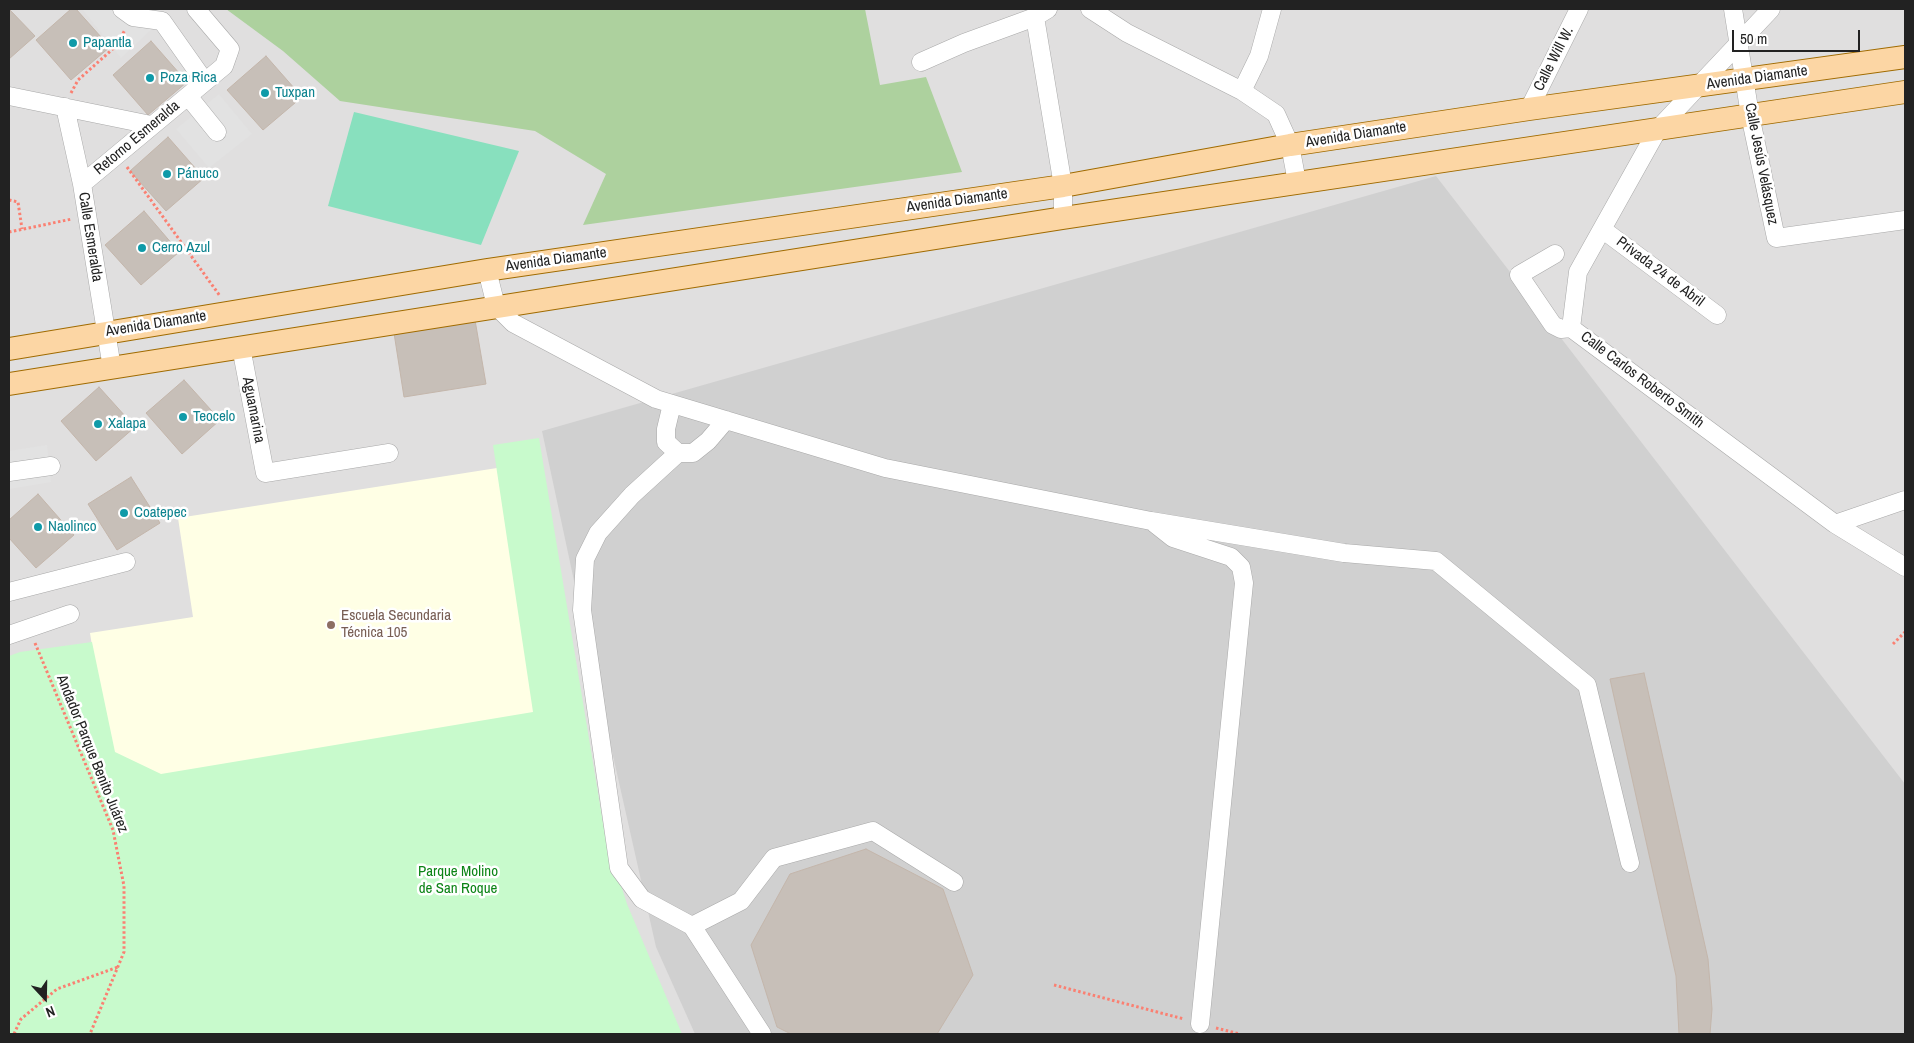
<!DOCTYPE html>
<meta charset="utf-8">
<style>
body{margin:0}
#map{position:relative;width:1914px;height:1043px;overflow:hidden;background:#f2efe9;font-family:"Archivo Narrow",sans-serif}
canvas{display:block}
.frame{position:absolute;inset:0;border:10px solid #222;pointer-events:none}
.north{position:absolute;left:20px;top:973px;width:50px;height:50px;-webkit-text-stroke:4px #fff;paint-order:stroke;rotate:159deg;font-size:14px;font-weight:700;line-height:20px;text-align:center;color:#222}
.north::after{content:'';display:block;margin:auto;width:18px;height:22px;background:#222;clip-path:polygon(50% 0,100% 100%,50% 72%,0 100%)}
.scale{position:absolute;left:1732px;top:30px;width:128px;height:22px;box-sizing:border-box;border:2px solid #222;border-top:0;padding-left:6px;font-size:15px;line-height:18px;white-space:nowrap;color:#222;-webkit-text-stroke:4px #fff;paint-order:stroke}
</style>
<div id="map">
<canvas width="1914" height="1043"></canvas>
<div class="frame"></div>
<div class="north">N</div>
<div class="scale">50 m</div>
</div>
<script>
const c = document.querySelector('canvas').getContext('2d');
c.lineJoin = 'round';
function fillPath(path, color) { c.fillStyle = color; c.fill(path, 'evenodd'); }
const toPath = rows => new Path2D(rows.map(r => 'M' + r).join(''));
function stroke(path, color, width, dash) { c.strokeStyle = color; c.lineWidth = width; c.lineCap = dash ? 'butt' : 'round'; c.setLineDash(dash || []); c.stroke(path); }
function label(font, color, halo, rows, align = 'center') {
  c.font = font + ' "Archivo Narrow",sans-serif'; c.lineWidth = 5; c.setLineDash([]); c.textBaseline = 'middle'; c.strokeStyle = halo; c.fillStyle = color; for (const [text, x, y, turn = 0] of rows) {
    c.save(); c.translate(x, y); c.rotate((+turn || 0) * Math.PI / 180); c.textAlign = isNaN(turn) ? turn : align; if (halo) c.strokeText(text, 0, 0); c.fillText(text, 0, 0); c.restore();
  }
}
const residential = toPath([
 [9,9,1905,9,1905,1034,9,1034]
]);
const education = toPath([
 [497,468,536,720,114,786,90,633,193,617,178,518]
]);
const religious = toPath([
 [1436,176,1905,784,1905,1034,695,1034,656,947,580,609,542,431]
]);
const forest = toPath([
 [226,9,865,9,880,85,926,77,962,172,583,225,606,174,535,131,340,101,283,51]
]);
const park = toPath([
 [539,438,605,835,627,904,682,1034,9,1034,9,656,20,652,92,642,115,752,161,774,533,712,493,445]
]);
const pitch = toPath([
 [354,112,519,151,481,245,328,206]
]);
const parking = toPath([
 [82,9,157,9,166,16,121,58],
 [219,94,252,134,209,168,176,129],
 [47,445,51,482,9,489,9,451]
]);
const building = toPath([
 [9,9,35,36,9,59,9,9],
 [71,9,76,9,110,47,71,80,36,40,71,9],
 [151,41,187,82,148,115,113,75,151,41],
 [266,56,302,97,263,130,227,90,266,56],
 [168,137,204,178,166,211,130,171,168,137],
 [144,211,179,252,141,285,105,245,144,211],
 [475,320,486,384,404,397,394,333,475,320],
 [184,380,220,420,182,454,146,413,184,380],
 [99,387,135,427,96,461,61,421,99,387],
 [131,477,160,523,117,550,88,504,131,477],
 [38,494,74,535,36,568,9,538,9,520,38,494],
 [1644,673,1708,959,1712,1009,1710,1034,1679,1034,1676,976,1610,679,1644,673],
 [866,849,943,889,973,975,937,1034,791,1034,777,1027,751,945,790,874,866,849]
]);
const path = toPath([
 [71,93,78,80,115,47,125,30],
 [127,167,220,296],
 [9,200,18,202,22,229],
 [9,232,72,219],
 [35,643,113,830,124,886,124,952,90,1034],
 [1893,644,1905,632],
 [1054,985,1184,1019],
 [1216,1028,1240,1034],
 [14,1034,21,1019,57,989,118,967]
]);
const minor = toPath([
 [122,9,133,17,162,21,205,82],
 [1090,9,1127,33,1242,91,1276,114,1290,145,1297,182],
 [1733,9,1750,115,1776,238,1905,220],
 [1035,17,1063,186,1063,218],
 [921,62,964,43,1035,17,1048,9],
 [1242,91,1259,56,1272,9],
 [9,96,151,125],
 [188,96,217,132],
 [65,107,82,184,112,368],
 [1529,109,1579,9],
 [82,184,224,66,230,49,196,9],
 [1602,229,1717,315],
 [1555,254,1519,275,1553,325,1561,329,1571,328],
 [487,270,496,306,513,323,656,399,885,468,1151,521,1344,553,1436,561,1587,685,1630,863],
 [1571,328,1835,524,1905,567],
 [1571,328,1578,272,1658,129,1771,9],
 [241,347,265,473,389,453],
 [672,404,666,429,666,442,678,453,693,453,708,441,726,420],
 [678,453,632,495,598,533,585,559,582,610,619,868,642,899,692,926,762,1034],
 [9,472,51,466],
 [1154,523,1173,538,1231,557,1241,567,1244,583,1200,1024],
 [1835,524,1905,500],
 [9,592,126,562],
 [9,635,70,614],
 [692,926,741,901,774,858,873,831,954,882]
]);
const major = toPath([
 [9,349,487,270,1063,186,1290,145,1529,109,1905,57],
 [9,384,1063,218,1905,92]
]);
const markers = [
 [73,43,5,"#0f9aa8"],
 [150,78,5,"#0f9aa8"],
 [265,93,5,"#0f9aa8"],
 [167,174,5,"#0f9aa8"],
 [142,248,5,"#0f9aa8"],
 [183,417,5,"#0f9aa8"],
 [98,424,5,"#0f9aa8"],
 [124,513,5,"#0f9aa8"],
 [38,527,5,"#0f9aa8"],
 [331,625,5,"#8d6e63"]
];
const cultureNames = [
 ["Papantla",83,43],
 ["Poza Rica",160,78],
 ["Tuxpan",275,93],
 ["Pánuco",177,174],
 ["Cerro Azul",152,248],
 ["Teocelo",193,417],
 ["Xalapa",108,424],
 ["Coatepec",134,513],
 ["Naolinco",48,527]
];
const streetNames = [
 ["Calle Will W.",1554,59,-63],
 ["Avenida Diamante",1757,78,-8],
 ["Avenida Diamante",1356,135,-9],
 ["Retorno Esmeralda",137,138,-40],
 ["Calle Jesús Velásquez",1761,164,79],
 ["Avenida Diamante",957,201,-8],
 ["Calle Esmeralda",90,237,81],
 ["Avenida Diamante",556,260,-8],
 ["Privada 24 de Abril",1660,272,37],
 ["Avenida Diamante",156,324,-9],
 ["Calle Carlos Roberto Smith",1642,380,37],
 ["Aguamarina",253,410,79],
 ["Andador Parque Benito Juárez",92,754,68]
];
const educationNames = [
 ["Escuela Secundaria",341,616],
 ["Técnica 105",341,633]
];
const parkNames = [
 ["Parque Molino",458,872],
 ["de San Roque",458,889]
];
fillPath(residential, '#e0dfdf');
fillPath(education, '#ffffe5');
fillPath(religious, '#d0d0d0');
fillPath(forest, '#add19e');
fillPath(park, '#c8facc');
fillPath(pitch, '#88e0be');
fillPath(parking, '#e2e2e2');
fillPath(building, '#c7bfb8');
stroke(building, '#c4b6ab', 1);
stroke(minor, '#a9a9a9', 19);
stroke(major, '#a06b00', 24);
stroke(path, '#fa8072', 3, [2.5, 2.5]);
stroke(minor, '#fff', 18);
stroke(major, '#fcd6a4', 22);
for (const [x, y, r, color] of markers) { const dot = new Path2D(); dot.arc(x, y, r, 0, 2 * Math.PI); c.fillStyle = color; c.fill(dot); stroke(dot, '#fff', 2); }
label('15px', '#0d838f', '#fff', cultureNames, 'left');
label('15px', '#222', '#fff', streetNames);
label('15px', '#785e54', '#fff', educationNames, 'left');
label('15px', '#0c8416', '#fff', parkNames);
</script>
